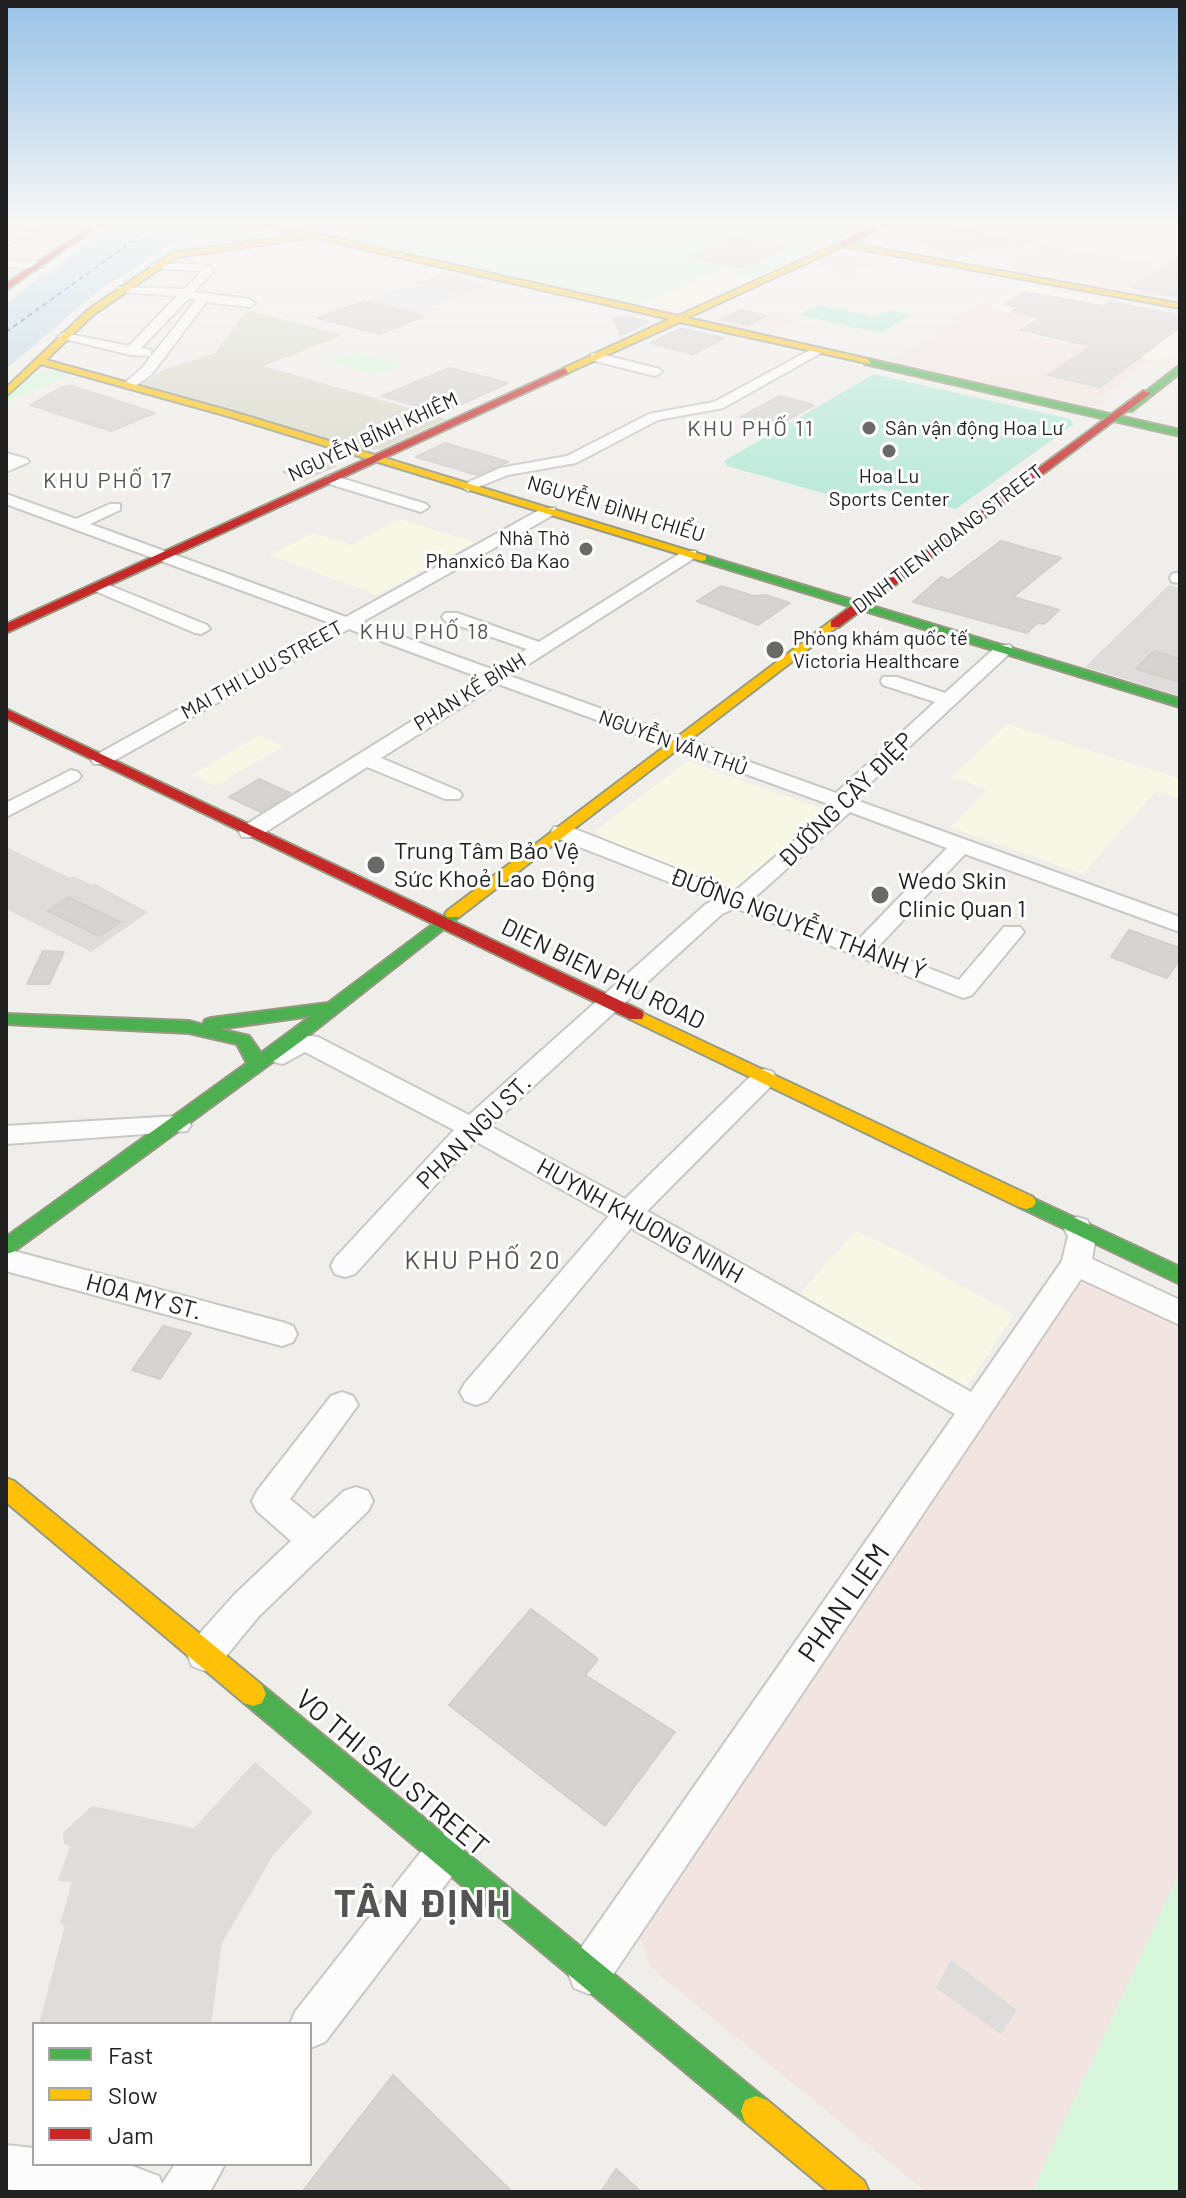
<!DOCTYPE html>
<meta charset="utf-8">
<style>
body{margin:0}
#map{position:relative;width:1186px;height:2198px;overflow:hidden;background:#f0eeea;font-family:Barlow,sans-serif}
canvas{display:block}
.frame{position:absolute;inset:0;border:8px solid #212121;pointer-events:none}
.legend{position:absolute;left:32px;top:2022px;width:280px;height:144px;box-sizing:border-box;background:#fff;border:2px solid #a6a6a6;margin:0;padding:10px 14px;list-style:none;font-size:24px;color:#212121}
.legend li{display:flex;align-items:center;gap:16px;height:40px}
.legend b{width:40px;border:2px solid #a6a6a6}
</style>
<div id="map">
<canvas width="1186" height="2198"></canvas>
<div class="frame"></div>
<ul class="legend">
<li><b style="height:10px;background:#4caf50"></b>Fast</li>
<li><b style="height:10px;background:#ffc107"></b>Slow</li>
<li><b style="height:10px;background:#c62828"></b>Jam</li>
</ul>
</div>
<script>
const c = document.querySelector('canvas').getContext('2d');
c.lineJoin = 'round';
function fillPath(path, color) { c.fillStyle = color; c.fill(path, 'evenodd'); }
const toPath = rows => new Path2D(rows.map(r => 'M' + r).join(''));
function stroke(path, color, width, dash) { c.strokeStyle = color; c.lineWidth = width; c.lineCap = dash ? 'butt' : 'round'; c.setLineDash(dash || []); c.stroke(path); }
function label(font, color, halo, rows, align = 'center') {
  c.font = font + ' Barlow,sans-serif'; c.lineWidth = 6; c.setLineDash([]); c.textBaseline = 'middle'; c.strokeStyle = halo; c.fillStyle = color; for (const [text, x, y, turn = 0] of rows) {
    c.save(); c.translate(x, y); c.rotate((+turn || 0) * Math.PI / 180); c.textAlign = isNaN(turn) ? turn : align; if (halo) c.strokeText(text, 0, 0); c.fillText(text, 0, 0); c.restore();
  }
}
const residential = toPath([
 [1169,585,1180,588,1180,696,1085,667]
]);
const commercial = toPath([
 [1042,245,1180,270,1180,301,1002,267],
 [834,256,842,256,874,262,849,274,811,267],
 [983,301,997,303,992,308,1037,318,1015,332,1150,360,1099,399,1106,402,1100,406,1088,406,889,361,947,328,957,322,950,319],
 [740,308,796,320,769,334,712,322],
 [1085,1277,1180,1323,1180,1871,1032,2192,926,2192,650,1967,639,1934]
]);
const education = toPath([
 [6,222,83,222,62,233,29,233,6,228],
 [1099,222,1180,222,1180,266,1090,249,1122,232,1093,225],
 [721,269,757,277,713,294,714,296,684,309,645,302],
 [1026,286,1180,316,1180,347,1160,362,1014,331,1035,318,990,308],
 [400,519,475,542,377,595,269,555,314,533,351,545],
 [1007,724,1180,779,1180,799,1156,791,1083,874,950,827,987,789,951,777],
 [260,735,284,746,215,786,191,775],
 [687,761,833,813,745,891,730,893,599,839,597,830],
 [855,1231,895,1249,1014,1315,967,1386,797,1297]
]);
const religious = toPath([
 [442,273,490,284,463,295,415,283],
 [6,847,70,878,73,876,92,885,95,884,148,912,91,952,6,909],
 [255,1762,313,1812,273,1855,222,1943,211,2024,39,2024,65,1925,60,1924,72,1882,58,1881,70,1846,64,1844,63,1833,92,1806,194,1828],
 [951,1960,1017,2010,1001,2034,936,1988]
]);
const construction = toPath([
 [247,310,343,335,264,366,447,419,381,449,363,450,142,384,163,370,215,353]
]);
const park = toPath([
 [372,222,869,222,757,277,721,269,639,305,354,241,357,236,339,233],
 [236,225,289,237,166,250,218,226],
 [357,351,380,358,403,364,375,375,328,362],
 [62,369,75,373,6,403,6,399,34,372],
 [1180,1871,1180,2192,1032,2192]
]);
const pitch = toPath([
 [819,305,877,317,889,310,911,315,880,333,798,315],
 [874,374,1070,419,1074,424,956,509,880,489,858,503,727,466,724,461]
]);
const plaza = toPath([
 [415,283,463,295,416,313,368,301]
]);
const water = toPath([
 [121,222,226,222,170,246,98,291,6,369,6,303,41,276,52,271,98,233]
]);
const ferry = toPath([
 [6,332,130,243,150,237,176,237]
]);
const building = toPath([
 [913,222,931,222,1032,243,968,251,956,257,947,255,919,238,913,222],
 [734,238,754,242,785,248,741,268,690,257,734,238],
 [1180,255,1180,297,1132,288,1135,286,1180,255],
 [1025,292,1103,306,1109,302,1180,315,1180,327,1100,387,1048,375,1091,346,1020,330,1041,318,1011,312,1019,307,1004,304,1025,292],
 [364,301,424,316,379,334,318,318,364,301],
 [741,310,766,316,748,325,722,319,741,310],
 [625,316,648,322,621,335,613,318,625,316],
 [680,329,684,329,724,338,693,354,650,343,680,329],
 [450,368,508,383,442,413,382,396,450,368],
 [72,386,155,413,111,431,30,405,62,387,72,386],
 [780,396,814,405,776,427,740,417,780,396],
 [445,443,486,455,508,462,477,475,416,457,445,443],
 [313,458,335,466,303,480,283,472,313,458],
 [1001,541,1061,558,1013,597,1059,610,1044,624,1037,623,1027,633,913,602,941,577,949,580,1001,541],
 [721,586,754,596,766,595,790,603,758,625,697,601,721,586],
 [1154,651,1180,659,1180,682,1136,669,1154,651],
 [259,779,290,793,261,812,229,797,259,779],
 [68,897,120,922,99,936,48,911,68,897],
 [1129,930,1180,948,1180,959,1167,978,1111,957,1129,930],
 [43,951,64,952,49,984,27,984,43,951],
 [163,1326,191,1333,160,1379,132,1370,163,1326],
 [531,1609,598,1659,585,1675,675,1732,605,1826,449,1705,531,1609],
 [393,2075,512,2192,302,2192,393,2075],
 [616,2169,641,2192,601,2192,616,2169]
]);
const street = toPath([
 [19,231,76,234,81,237,76,240,21,237,6,246,6,238,19,231],
 [6,261,38,262,44,265,38,268,6,267,6,261],
 [156,263,208,265,214,271,194,292,249,299,255,303,249,307,206,302,152,374,131,389,126,388,126,382,142,368,196,300,189,298,141,348,151,350,151,356,131,355,57,337,63,333,129,346,177,296,122,292,118,291,118,287,184,289,202,271,152,268,150,266,156,263],
 [810,350,821,353,723,408,658,420,576,463,508,475,468,491,460,486,500,468,567,456,649,414,714,402,810,350],
 [596,353,660,369,662,372,655,376,591,360,591,354,596,353],
 [6,453,27,459,29,462,6,472,6,453],
 [331,475,426,504,429,507,421,512,326,483,326,477,331,475],
 [6,494,76,519,110,504,120,504,120,510,90,524,346,617,543,508,555,508,555,514,362,622,494,670,527,649,445,621,442,617,445,613,457,613,539,642,684,551,696,551,696,557,510,676,836,793,935,702,883,685,881,681,883,677,897,677,945,693,998,645,1010,645,1013,649,1010,653,853,799,1180,917,1180,932,965,854,877,948,959,980,1004,927,1020,927,1024,932,1020,937,972,995,963,998,735,908,722,914,490,1126,625,1199,755,1072,764,1069,773,1072,777,1078,773,1084,647,1211,971,1392,1062,1261,1068,1236,1063,1227,1067,1220,1077,1217,1087,1220,1096,1236,1092,1259,1180,1300,1180,1325,1081,1279,604,1988,589,1994,574,1988,568,1973,574,1958,955,1414,631,1228,487,1401,476,1405,465,1401,460,1392,465,1383,609,1216,475,1141,355,1274,345,1277,335,1274,331,1266,335,1258,454,1130,305,1052,283,1064,274,1062,270,1056,291,1037,300,1035,318,1037,469,1115,706,904,715,900,554,837,551,832,554,827,570,827,734,892,829,811,831,805,498,684,381,758,459,791,462,795,459,799,445,799,367,767,258,837,242,837,239,832,242,827,481,678,349,629,108,764,94,764,91,760,94,756,333,624,6,504,6,494],
 [850,812,947,848,858,940,753,899,850,812],
 [1180,572,1180,583,1172,582,1170,578,1172,574,1180,572],
 [101,582,207,625,210,629,201,634,195,633,95,591,93,587,95,583,101,582],
 [71,770,78,772,81,776,78,780,6,817,6,803,71,770],
 [178,1116,187,1119,191,1125,187,1131,6,1144,6,1126,178,1116],
 [6,1249,282,1322,293,1326,297,1334,293,1342,282,1346,6,1271,6,1249],
 [342,1392,353,1396,358,1405,290,1499,314,1519,344,1491,356,1487,368,1491,373,1501,368,1511,259,1616,218,1666,205,1671,192,1666,187,1654,192,1642,235,1594,291,1541,257,1511,252,1501,257,1491,331,1396,342,1392],
 [445,1833,459,1839,465,1853,459,1867,325,2042,310,2048,310,2024,290,2024,295,2012,431,1839,445,1833],
 [6,2145,34,2148,34,2164,127,2164,159,2176,162,2184,175,2164,225,2164,210,2192,28,2192,6,2189,6,2145]
]);
const fast = toPath([
 [868,359,1180,430,1180,436,865,364,868,359],
 [1180,365,1180,373,1132,411,1126,411,1126,407,1180,365],
 [698,556,706,556,1180,699,1180,707,698,560,698,556],
 [453,909,459,911,461,914,459,917,304,1039,13,1252,6,1254,6,1237,247,1063,237,1044,189,1033,6,1024,6,1014,189,1021,203,1025,205,1020,211,1018,328,1003,453,909],
 [311,1016,261,1053,249,1036,219,1029,311,1016],
 [1026,1195,1180,1267,1180,1284,1019,1207,1016,1202,1019,1197,1026,1195],
 [253,1682,262,1685,767,2100,771,2111,767,2122,756,2126,745,2122,244,1703,240,1694,244,1685,253,1682]
]);
const slow = toPath([
 [250,222,264,222,678,316,842,242,1180,304,1180,308,843,246,687,318,868,359,871,364,680,322,565,374,562,369,670,319,306,236,303,239,177,257,94,314,46,360,237,413,706,556,706,560,702,561,231,417,41,364,6,396,6,388,88,310,172,253,301,235,250,222],
 [831,621,841,624,459,917,447,917,445,914,447,911,831,621],
 [636,1010,1033,1197,1036,1202,1033,1207,1026,1209,1019,1207,630,1019,628,1015,630,1011,636,1010],
 [6,1478,14,1481,262,1685,266,1694,262,1703,253,1706,244,1703,6,1502,6,1478],
 [756,2096,767,2100,864,2181,869,2192,829,2192,745,2122,741,2111,745,2100,756,2096]
]);
const jam = toPath([
 [97,222,108,222,94,229,6,290,6,284,97,222],
 [883,222,893,222,845,246,838,244,883,222],
 [565,368,568,373,6,633,6,624,565,368],
 [1143,391,1151,393,839,627,831,627,831,621,1143,391],
 [6,709,642,1011,644,1015,642,1019,630,1019,6,718,6,709]
]);
const markers = [
 [869,428,8,"#696967"],
 [889,451,8,"#696967"],
 [586,549,8,"#696967"],
 [775,650,10,"#696967"],
 [376,865,10,"#696967"],
 [880,895,10,"#696967"]
];
const farPoinames = [
 ["Sân vận động Hoa Lư",885,428],
 ["Hoa Lu",889,476,"center"],
 ["Sports Center",889,499,"center"],
 ["Nhà Thờ",570,538,"right"],
 ["Phanxicô Đa Kao",570,561,"right"],
 ["Phòng khám quốc tế",793,638],
 ["Victoria Healthcare",793,661]
];
const farStreetnames = [
 ["NGUYỄN BỈNH KHIÊM",373,437,-25],
 ["NGUYỄN ĐÌNH CHIỂU",616,509,17],
 ["DINH TIEN HOANG STREET",948,539,-37],
 ["MAI THI LUU STREET",262,670,-29],
 ["PHAN KẾ BÍNH",470,692,-32],
 ["NGUYỄN VĂN THỦ",673,743,20]
];
const farNeighbourhoodnames = [
 ["KHU PHỐ 11",751,429],
 ["KHU PHỐ 17",108,481],
 ["KHU PHỐ 18",425,632]
];
const streetNames = [
 ["ĐƯỜNG CÂY ĐIỆP",846,800,-45],
 ["ĐƯỜNG NGUYỄN THÀNH Ý",798,924,21],
 ["DIEN BIEN PHU ROAD",603,974,26],
 ["PHAN NGU ST.",474,1132,-45],
 ["HUYNH KHUONG NINH",640,1221,29],
 ["HOA MY ST.",144,1297,15]
];
const poiNames = [
 ["Trung Tâm Bảo Vệ",394,851],
 ["Sức Khoẻ Lao Động",394,879],
 ["Wedo Skin",898,881],
 ["Clinic Quan 1",898,909]
];
const neighbourhoodNames = [
 ["KHU PHỐ 20",483,1260]
];
const nearStreetnames = [
 ["PHAN LIEM",844,1603,-55],
 ["VO THI SAU STREET",392,1773,40]
];
const nearDistrictnames = [
 ["TÂN ĐỊNH",423,1904]
];
fillPath(residential, '#dfdddb');
fillPath(commercial, '#f2e4e0');
fillPath(education, '#f7f7e6');
fillPath(religious, '#dedddb');
fillPath(construction, '#d8d9cb');
fillPath(park, '#d8f6db');
fillPath(pitch, '#b4e8d7');
fillPath(plaza, '#e6e4e9');
fillPath(water, '#bdd8e4');
stroke(ferry, '#4874b6', 2, [5, 4]);
fillPath(building, '#d6d4d1');
stroke(building, '#d3d0cb', 2);
stroke(street, '#c8c8c6', 4);
stroke(fast, '#969a80', 4);
stroke(slow, '#969a80', 4);
stroke(jam, '#969a80', 4);
fillPath(street, '#fdfcfc');
fillPath(fast, '#4caf50');
fillPath(slow, '#ffc107');
fillPath(jam, '#c62828');
const sky = c.createLinearGradient(0, 0, 0, 530);
sky.addColorStop(0, '#97c2e6');
sky.addColorStop(0.42, '#f8f7f6');
sky.addColorStop(1, '#f8f7f600');
c.fillStyle = sky;
c.fillRect(0, 0, 1186, 530);
for (const [x, y, r, color] of markers) { const dot = new Path2D(); dot.arc(x, y, r, 0, 2 * Math.PI); c.fillStyle = color; c.fill(dot); stroke(dot, '#fff', 3); }
label('20px', '#212121', '#fff', farPoinames, 'left');
label('20px', '#212121', '#fff', farStreetnames);
c.letterSpacing = '2px';
label('22px', '#545454', '#fff', farNeighbourhoodnames);
c.letterSpacing = '0px';
label('24px', '#212121', '#fff', streetNames);
label('24px', '#212121', '#fff', poiNames, 'left');
c.letterSpacing = '2px';
label('26px', '#545454', '#fff', neighbourhoodNames);
c.letterSpacing = '0px';
label('28px', '#212121', '#fff', nearStreetnames);
c.letterSpacing = '2px';
label('bold 38px', '#545454', '#fff', nearDistrictnames);
c.letterSpacing = '0px';
</script>
